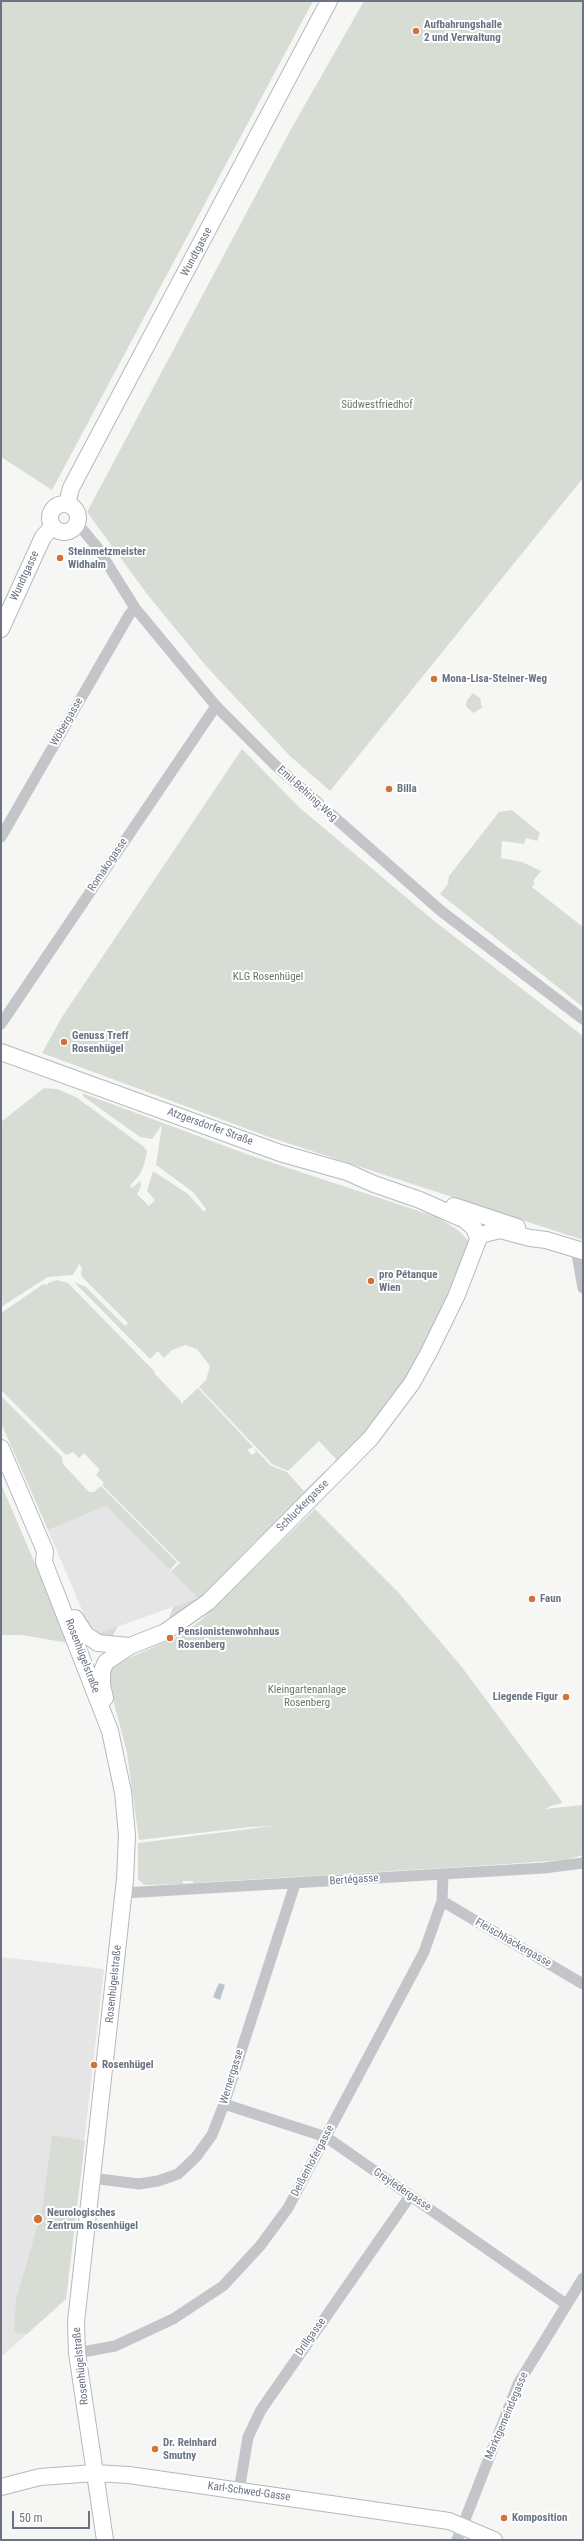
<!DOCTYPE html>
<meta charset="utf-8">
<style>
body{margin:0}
#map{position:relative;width:584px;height:2541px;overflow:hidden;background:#f6f6f4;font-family:"Roboto Condensed",sans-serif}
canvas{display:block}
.frame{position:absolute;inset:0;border:2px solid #697382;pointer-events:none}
.scale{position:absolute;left:12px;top:2511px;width:78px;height:18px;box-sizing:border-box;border:2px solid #697382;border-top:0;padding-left:5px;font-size:12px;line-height:14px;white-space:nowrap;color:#697382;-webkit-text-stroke:3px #fff;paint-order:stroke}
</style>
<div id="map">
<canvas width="584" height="2541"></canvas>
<div class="frame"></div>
<div class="scale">50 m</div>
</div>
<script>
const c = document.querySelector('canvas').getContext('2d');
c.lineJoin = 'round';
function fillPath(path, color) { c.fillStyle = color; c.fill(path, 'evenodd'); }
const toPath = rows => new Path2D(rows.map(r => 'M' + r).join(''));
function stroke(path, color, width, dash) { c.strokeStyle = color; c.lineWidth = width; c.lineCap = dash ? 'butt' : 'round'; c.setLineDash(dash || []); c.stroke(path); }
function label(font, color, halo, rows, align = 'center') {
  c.font = font + ' "Roboto Condensed",sans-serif'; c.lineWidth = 4; c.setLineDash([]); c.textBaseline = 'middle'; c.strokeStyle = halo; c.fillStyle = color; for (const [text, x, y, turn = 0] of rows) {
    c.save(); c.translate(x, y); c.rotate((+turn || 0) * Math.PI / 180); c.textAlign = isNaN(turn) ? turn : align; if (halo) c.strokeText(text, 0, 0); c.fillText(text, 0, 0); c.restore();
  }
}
const built = toPath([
 [106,1506,198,1598,97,1634,88,1624,48,1530],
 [1,1957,104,1969,66,2299,1,2357]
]);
const green = toPath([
 [1,1,313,1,52,490,1,457],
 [364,1,583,1,583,478,330,791,290,756,206,666,147,594,87,512,290,131],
 [473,693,480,698,482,708,473,713,466,706,467,700],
 [242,749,300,808,344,845,433,920,583,1036,583,1240,269,1137,42,1053,62,1017],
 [512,810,540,833,537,841,526,838,524,844,502,841,501,858,522,862,541,871,533,881,535,883,532,887,583,927,583,1007,440,894,448,884,449,876,499,812],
 [44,1088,57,1089,76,1097,144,1147,147,1151,144,1165,140,1174,130,1186,132,1188,140,1181,141,1186,137,1194,149,1206,155,1200,147,1191,153,1171,188,1194,204,1212,206,1209,193,1192,156,1165,162,1125,152,1139,140,1137,84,1097,82,1093,252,1156,437,1217,458,1230,473,1245,413,1367,368,1429,336,1464,334,1462,336,1459,319,1441,288,1471,272,1464,199,1387,206,1380,210,1366,197,1349,185,1345,172,1350,164,1358,158,1351,150,1359,74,1282,86,1287,125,1326,128,1323,84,1279,81,1275,82,1268,79,1264,73,1275,48,1277,1,1307,1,1122],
 [57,1280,68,1283,155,1372,154,1373,181,1401,181,1404,198,1388,253,1447,247,1450,252,1455,256,1452,254,1448,271,1466,287,1472,304,1491,328,1468,329,1470,200,1598,171,1620,169,1618,173,1607,198,1598,171,1571,180,1563,102,1485,104,1483,96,1475,100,1470,84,1453,79,1458,73,1452,66,1455,1,1390,1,1313,42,1285,45,1284,47,1286,48,1283],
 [1,1396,62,1457,63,1464,89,1492,94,1492,101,1486,177,1562,170,1570,106,1506,48,1530,1,1423],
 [1,1484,64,1631,69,1643,21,1635,1,1635],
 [315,1509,398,1592,461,1666,563,1803,553,1805,545,1809,583,1805,583,1855,565,1860,492,1865,193,1883,193,1881,183,1881,183,1884,144,1885,138,1879,138,1843,273,1826,250,1827,139,1840,127,1753,109,1684,109,1674,116,1664,180,1635,201,1620],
 [118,1626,111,1639,97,1634],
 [52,2135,85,2141,66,2299,27,2334,14,2332,16,2300,42,2210]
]);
const water = toPath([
 [219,1983,225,1985,220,2000,213,1997]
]);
const street = toPath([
 [77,523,97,547,135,608,216,706,275,765,441,911,583,1019],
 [1,837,129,615,135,608],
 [1,1024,216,706],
 [576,1249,583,1288],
 [124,1893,544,1868,583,1863],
 [442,1901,583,1984],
 [224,2104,326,2137,566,2304],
 [91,2178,139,2184,158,2181,178,2174,196,2157,212,2135,224,2104,295,1884],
 [77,2353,115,2346,173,2319,223,2286,260,2246,288,2208,424,1952,442,1901,443,1875],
 [239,2491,248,2437,261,2410,410,2196],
 [457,2540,518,2384,583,2278]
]);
const secondary = toPath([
 [67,504,71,488,329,1],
 '50 518a14 14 0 1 1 28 0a14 14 0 1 1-28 0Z',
 [1,629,43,537,53,526],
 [1,1052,280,1153,347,1172,374,1184,420,1200,465,1220,474,1228,478,1238],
 [454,1206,517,1227],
 [1,1448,45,1551,44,1562,110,1731,123,1792,127,1835,125,1879,76,2322,77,2353,105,2540],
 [75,1618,86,1635,98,1643,129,1646],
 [105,1698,102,1685,102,1671,106,1662,130,1646,165,1632,208,1602,370,1439,412,1383,428,1354,456,1297,480,1235,500,1230,530,1238,546,1240,583,1251],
 [1,2487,40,2477,95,2473,129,2475,449,2521,494,2540]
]);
const markers = [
 [416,31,4,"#d1723a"],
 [60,558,4,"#d1723a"],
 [434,679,4,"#d1723a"],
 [389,789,4,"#d1723a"],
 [64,1042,4,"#d1723a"],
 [371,1281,4,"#d1723a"],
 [532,1599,4,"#d1723a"],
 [170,1638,4,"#d1723a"],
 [566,1697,4,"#d1723a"],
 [94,2065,4,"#d1723a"],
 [38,2219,5,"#d1723a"],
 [155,2449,4,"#d1723a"],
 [504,2518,4,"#d1723a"]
];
const poiNames = [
 ["Aufbahrungshalle",424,25],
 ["2 und Verwaltung",424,38],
 ["Steinmetzmeister",68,552],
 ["Widhalm",68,565],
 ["Mona-Lisa-Steiner-Weg",442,679],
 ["Billa",397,789],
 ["Genuss Treff",72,1036],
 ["Rosenhügel",72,1049],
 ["pro Pétanque",379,1275],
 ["Wien",379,1288],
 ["Faun",540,1599],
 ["Pensionistenwohnhaus",178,1632],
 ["Rosenberg",178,1645],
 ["Liegende Figur",558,1697,"right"],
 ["Rosenhügel",102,2065],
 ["Neurologisches",47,2213],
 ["Zentrum Rosenhügel",47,2226],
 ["Dr. Reinhard",163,2443],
 ["Smutny",163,2456],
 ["Komposition",512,2518]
];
const streetNames = [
 ["Wundtgasse",197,252,-62],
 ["Wundtgasse",25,576,-65],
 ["Wöbergasse",67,722,-60],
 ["Emil-Behring-Weg",307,794,42],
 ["Romakogasse",108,865,-56],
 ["Atzgersdorfer Straße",210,1127,20],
 ["Schluckergasse",303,1506,-45],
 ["Rosenhügelstraße",82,1656,69],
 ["Bertégasse",354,1880,-4],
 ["Fleischhackergasse",513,1943,30],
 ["Rosenhügelstraße",114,1984,-84],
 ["Wernergasse",232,2077,-73],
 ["Deißenhofergasse",313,2161,-62],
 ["Greyledergasse",402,2190,34],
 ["Drillgasse",311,2337,-55],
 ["Rosenhügelstraße",81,2366,-96],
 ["Marktgemeindegasse",507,2416,-67],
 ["Karl-Schwed-Gasse",249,2492,8]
];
const parkNames = [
 ["Südwestfriedhof",377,405],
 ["KLG Rosenhügel",268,977],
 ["Kleingartenanlage",307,1690],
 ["Rosenberg",307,1703]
];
fillPath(built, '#e4e5e4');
fillPath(green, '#d7ddd5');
fillPath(water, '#bdc4ca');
stroke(secondary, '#b5b8bd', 18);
stroke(street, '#c3c5c9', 11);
stroke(secondary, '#fff', 16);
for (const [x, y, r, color] of markers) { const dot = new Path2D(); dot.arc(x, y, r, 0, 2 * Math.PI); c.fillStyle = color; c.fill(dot); stroke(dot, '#fff', 1.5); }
label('bold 11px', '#697382', '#fff', poiNames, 'left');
label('11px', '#697382', '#fff', streetNames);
label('11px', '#687967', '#fff', parkNames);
</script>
